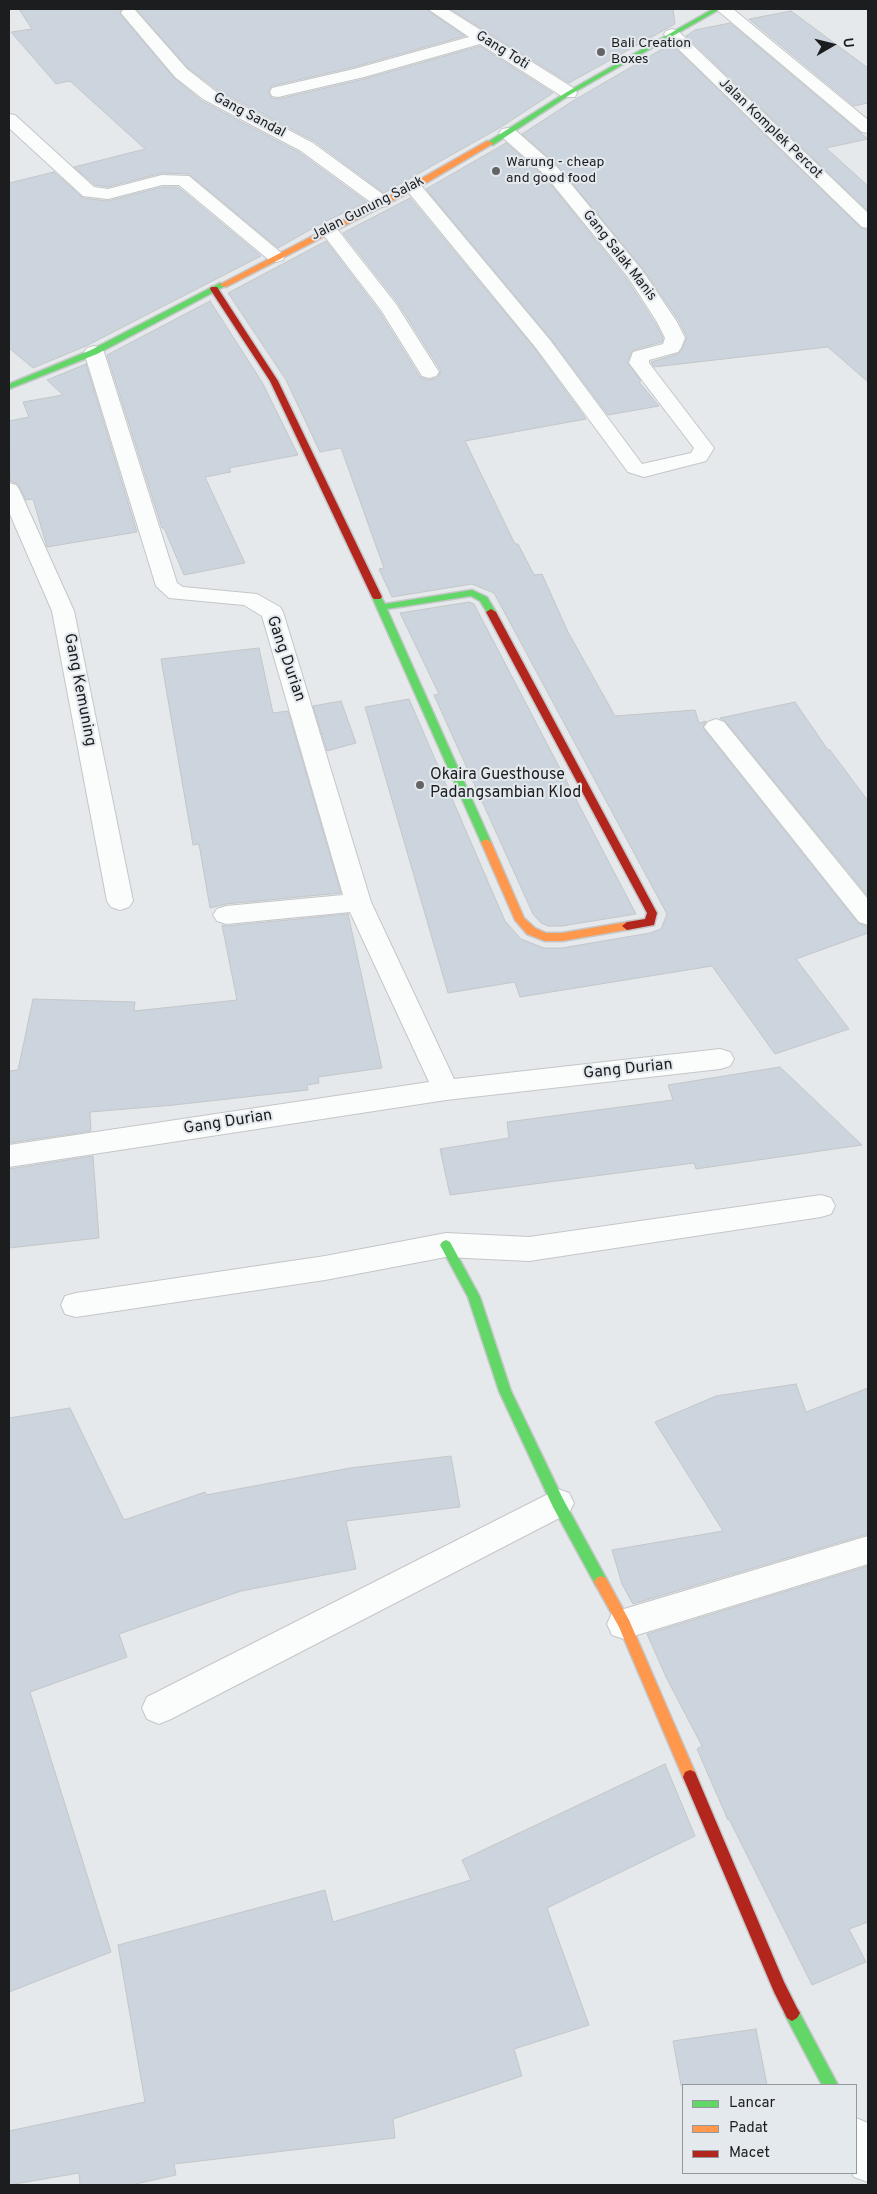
<!DOCTYPE html>
<style>
body{margin:0}
#map{position:relative;width:877px;height:2194px;overflow:hidden;background:#e6e9ec;font-family:Overpass,sans-serif}
canvas{display:block}
.frame{position:absolute;inset:0;border:10px solid #1c1d1f;pointer-events:none}
.legend{position:absolute;left:682px;top:2084px;width:175px;height:90px;box-sizing:border-box;background:#e4e9ee;border:1px solid #94979b;margin:0;padding:6px 9px;list-style:none;font-size:15px;color:#1c1d1f}
.legend li{display:flex;align-items:center;gap:10px;height:25px}
.legend b{width:25px;border:1px solid #94979b}
.north{position:absolute;left:807px;top:20px;width:50px;height:50px;-webkit-text-stroke:4px #e4e9ee;paint-order:stroke;rotate:82deg;font-size:14px;font-weight:700;line-height:20px;text-align:center;color:#1c1d1f}
.north::after{content:'';display:block;margin:auto;width:18px;height:22px;background:#1c1d1f;clip-path:polygon(50% 0,100% 100%,50% 72%,0 100%)}
</style>
<div id="map">
<canvas width="877" height="2194"></canvas>
<div class="frame"></div>
<ul class="legend">
<li><b style="height:6px;background:#63d668"></b>Lancar</li>
<li><b style="height:6px;background:#ff974d"></b>Padat</li>
<li><b style="height:6px;background:#b3261e"></b>Macet</li>
</ul>
<div class="north">U</div>
</div>
<script>
const c = document.querySelector('canvas').getContext('2d');
c.lineJoin = 'round';
function fillPath(path, color) { c.fillStyle = color; c.fill(path, 'evenodd'); }
const toPath = rows => new Path2D(rows.map(r => 'M' + r).join(''));
function stroke(path, color, width, dash) { c.strokeStyle = color; c.lineWidth = width; c.lineCap = dash ? 'butt' : 'round'; c.setLineDash(dash || []); c.stroke(path); }
function label(font, color, halo, rows, align = 'center') {
  c.font = font + ' Overpass,sans-serif'; c.lineWidth = 4; c.setLineDash([]); c.textBaseline = 'middle'; c.strokeStyle = halo; c.fillStyle = color; for (const [text, x, y, turn = 0] of rows) {
    c.save(); c.translate(x, y); c.rotate((+turn || 0) * Math.PI / 180); c.textAlign = isNaN(turn) ? turn : align; if (halo) c.strokeText(text, 0, 0); c.fillText(text, 0, 0); c.restore();
  }
}
const building = toPath([
 [19,9,122,9,120,14,174,78,202,101,300,153,367,202,322,223,278,248,189,174,162,173,108,187,95,185,74,167,145,149,70,81,56,84,11,32,32,29,19,9],
 [136,9,426,9,465,36,354,67,272,86,268,93,272,98,278,99,364,79,480,46,553,93,501,127,384,193,314,141,216,89,188,68,136,9],
 [450,9,673,9,675,24,569,83,450,9],
 [791,11,868,68,868,103,854,106,749,19,791,11],
 [730,23,868,139,826,148,868,186,868,211,686,36,695,30,730,23],
 [671,44,861,228,868,230,868,382,828,347,654,367,651,362,678,354,682,349,687,337,679,321,643,269,558,166,522,134,576,99,671,44],
 [506,143,544,176,626,278,655,323,663,338,662,342,633,350,627,362,641,381,639,382,659,406,608,415,551,339,426,189,506,143],
 [54,172,83,198,108,201,162,187,178,187,261,256,86,346,33,368,9,348,9,183,54,172],
 [410,198,535,349,586,419,465,441,515,544,518,544,534,575,542,574,568,632,615,716,695,710,699,723,706,721,703,728,858,923,868,927,868,933,796,959,849,1029,775,1054,712,966,520,997,515,982,448,993,365,707,409,699,505,921,521,939,544,948,562,948,650,933,661,929,667,914,494,593,472,584,392,597,379,569,384,568,341,448,320,452,286,380,228,293,326,241,379,311,420,377,428,380,437,378,441,371,398,303,343,233,410,198],
 [210,301,262,382,298,455,229,468,231,472,205,477,245,563,184,575,164,528,162,528,107,355,210,301],
 [86,364,137,532,47,547,33,499,26,500,18,484,10,481,9,421,29,417,23,402,63,395,47,380,86,364],
 [469,602,474,604,636,914,562,926,548,926,541,923,533,914,434,695,439,694,400,613,469,602],
 [259,648,273,713,288,711,341,893,226,904,210,908,199,844,193,845,161,659,259,648],
 [341,701,356,743,327,751,313,706,341,701],
 [795,702,828,750,830,750,868,801,868,896,725,721,720,718,795,702],
 [348,914,382,1068,318,1077,319,1083,307,1085,308,1090,174,1105,90,1112,91,1131,9,1143,9,1071,18,1070,33,999,135,1002,134,1011,237,1000,222,925,226,926,348,914],
 [780,1067,862,1145,696,1169,694,1163,450,1195,440,1149,509,1138,507,1122,673,1100,668,1085,780,1067],
 [93,1156,99,1238,9,1248,9,1169,93,1156],
 [796,1384,806,1412,868,1388,868,1534,633,1604,622,1584,612,1550,723,1531,655,1422,716,1396,796,1384],
 [70,1408,124,1520,205,1492,206,1495,350,1468,451,1456,460,1507,346,1521,356,1569,241,1591,119,1634,127,1657,30,1692,111,1952,9,1992,9,1418,70,1408],
 [868,1566,868,1922,849,1929,866,1962,812,1985,729,1819,728,1820,697,1749,702,1746,666,1677,647,1634,868,1566],
 [665,1764,695,1836,547,1908,589,2025,514,2049,522,2076,393,2119,395,2138,174,2164,176,2175,131,2185,80,2185,79,2173,9,2185,9,2131,145,2102,118,1945,325,1890,333,1922,471,1880,462,1860,665,1764],
 [756,2029,767,2085,681,2085,673,2041,756,2029]
]);
const street = toPath([
 [131,9,135,10,187,69,215,91,313,143,388,198,391,202,388,206,382,207,376,206,301,151,203,99,175,77,121,13,123,10,131,9],
 [428,9,447,9,575,89,577,93,575,97,563,97,480,44,364,77,278,97,272,96,270,92,272,88,354,69,469,37,428,9],
 [716,9,733,9,868,120,868,133,862,132,716,9],
 [672,29,678,31,868,213,868,228,862,227,666,37,664,34,666,31,672,29],
 [9,114,15,115,94,187,108,189,162,175,189,176,285,256,283,260,276,262,269,260,179,185,162,185,108,199,83,196,9,128,9,114],
 [508,128,514,129,557,167,642,270,677,322,685,338,681,348,678,352,649,360,649,363,714,448,706,461,644,477,628,472,536,348,404,187,407,183,413,182,419,183,550,340,642,464,691,453,694,448,629,363,633,352,663,344,665,338,657,322,628,277,545,175,502,137,499,133,502,129,508,128],
 [328,224,334,225,396,304,439,372,436,376,429,378,422,376,381,310,319,229,322,225,328,224],
 [94,346,101,348,104,352,177,583,183,587,257,594,280,607,283,612,371,902,454,1079,720,1049,730,1052,734,1059,730,1066,720,1069,446,1100,9,1167,9,1145,429,1082,350,912,226,924,217,921,213,915,217,909,226,906,343,895,262,616,244,605,169,598,156,586,84,352,87,348,94,346],
 [9,483,16,485,19,489,74,611,133,901,129,907,120,910,111,907,107,901,52,611,9,512,9,483],
 [716,719,724,722,868,899,868,925,859,922,708,732,704,727,708,722,716,719],
 [821,1195,831,1198,835,1206,831,1214,821,1217,529,1261,446,1257,325,1280,76,1317,65,1314,61,1305,65,1296,76,1293,325,1256,446,1233,529,1237,821,1195],
 [558,1489,569,1493,574,1503,569,1513,171,1719,159,1724,147,1719,142,1708,147,1697,558,1489],
 [868,1536,868,1564,624,1639,612,1635,607,1624,612,1613,624,1609,868,1536],
 [856,2118,868,2123,868,2182,854,2177,852,2173,856,2173,856,2118]
]);
const fast = toPath([
 [713,9,720,9,571,94,493,145,486,143,567,92,713,9],
 [220,283,227,285,97,354,9,389,9,384,91,350,220,283],
 [472,590,487,597,496,612,494,614,488,614,480,601,471,596,387,609,491,842,486,845,481,842,372,597,374,595,380,595,385,604,472,590],
 [446,1240,450,1242,480,1297,511,1391,563,1499,606,1578,608,1582,606,1586,601,1588,596,1586,553,1507,499,1391,468,1297,440,1245,442,1242,446,1240],
 [792,2005,797,2008,838,2085,822,2085,784,2013,787,2008,792,2005]
]);
const slow = toPath([
 [487,141,494,143,416,189,226,287,219,285,410,185,487,141],
 [486,839,491,842,524,918,535,928,546,933,562,933,627,922,631,923,632,926,631,929,562,941,545,941,527,934,515,920,481,842,486,839],
 [601,1576,606,1578,629,1620,697,1777,695,1782,690,1784,685,1782,619,1627,594,1582,596,1578,601,1576]
]);
const jam = toPath([
 [211,287,217,287,278,381,382,597,380,599,374,599,372,597,270,381,210,289,211,287],
 [491,609,496,612,657,913,654,925,627,930,622,926,627,922,645,919,647,913,486,612,491,609],
 [690,1770,695,1772,784,1982,797,2008,800,2013,797,2018,792,2021,787,2018,774,1992,683,1777,685,1772,690,1770]
]);
const markers = [
 [601,52,5,"#636467"],
 [496,171,5,"#636467"],
 [420,785,5,"#636467"]
];
const farPoinames = [
 ["Bali Creation",611,44],
 ["Boxes",611,60],
 ["Warung - cheap",506,163],
 ["and good food",506,179]
];
const farStreetnames = [
 ["Gang Toti",502,51,32],
 ["Gang Sandal",249,116,28],
 ["Jalan Komplek Percot",770,129,44],
 ["Jalan Gunung Salak",368,209,-27],
 ["Gang Salak Manis",619,256,52]
];
const streetNames = [
 ["Gang Durian",285,659,71],
 ["Gang Kemuning",79,690,79],
 ["Gang Durian",628,1070,-6],
 ["Gang Durian",228,1123,-9]
];
const poiNames = [
 ["Okaira Guesthouse",430,776],
 ["Padangsambian Klod",430,794]
];
fillPath(building, '#ccd4dd');
stroke(building, '#c4c6c8', 1);
stroke(street, '#c4c6c8', 2);
stroke(fast, '#c4c6c8', 3);
stroke(slow, '#c4c6c8', 3);
stroke(jam, '#c4c6c8', 3);
fillPath(street, '#fbfcfc');
fillPath(fast, '#63d668');
fillPath(slow, '#ff974d');
fillPath(jam, '#b3261e');
for (const [x, y, r, color] of markers) { const dot = new Path2D(); dot.arc(x, y, r, 0, 2 * Math.PI); c.fillStyle = color; c.fill(dot); stroke(dot, '#e4e9ee', 2); }
label('14px', '#1c1d1f', '#e4e9ee', farPoinames, 'left');
label('14px', '#1c1d1f', '#e4e9ee', farStreetnames);
label('16px', '#1c1d1f', '#e4e9ee', streetNames);
label('16px', '#1c1d1f', '#e4e9ee', poiNames, 'left');
</script>
